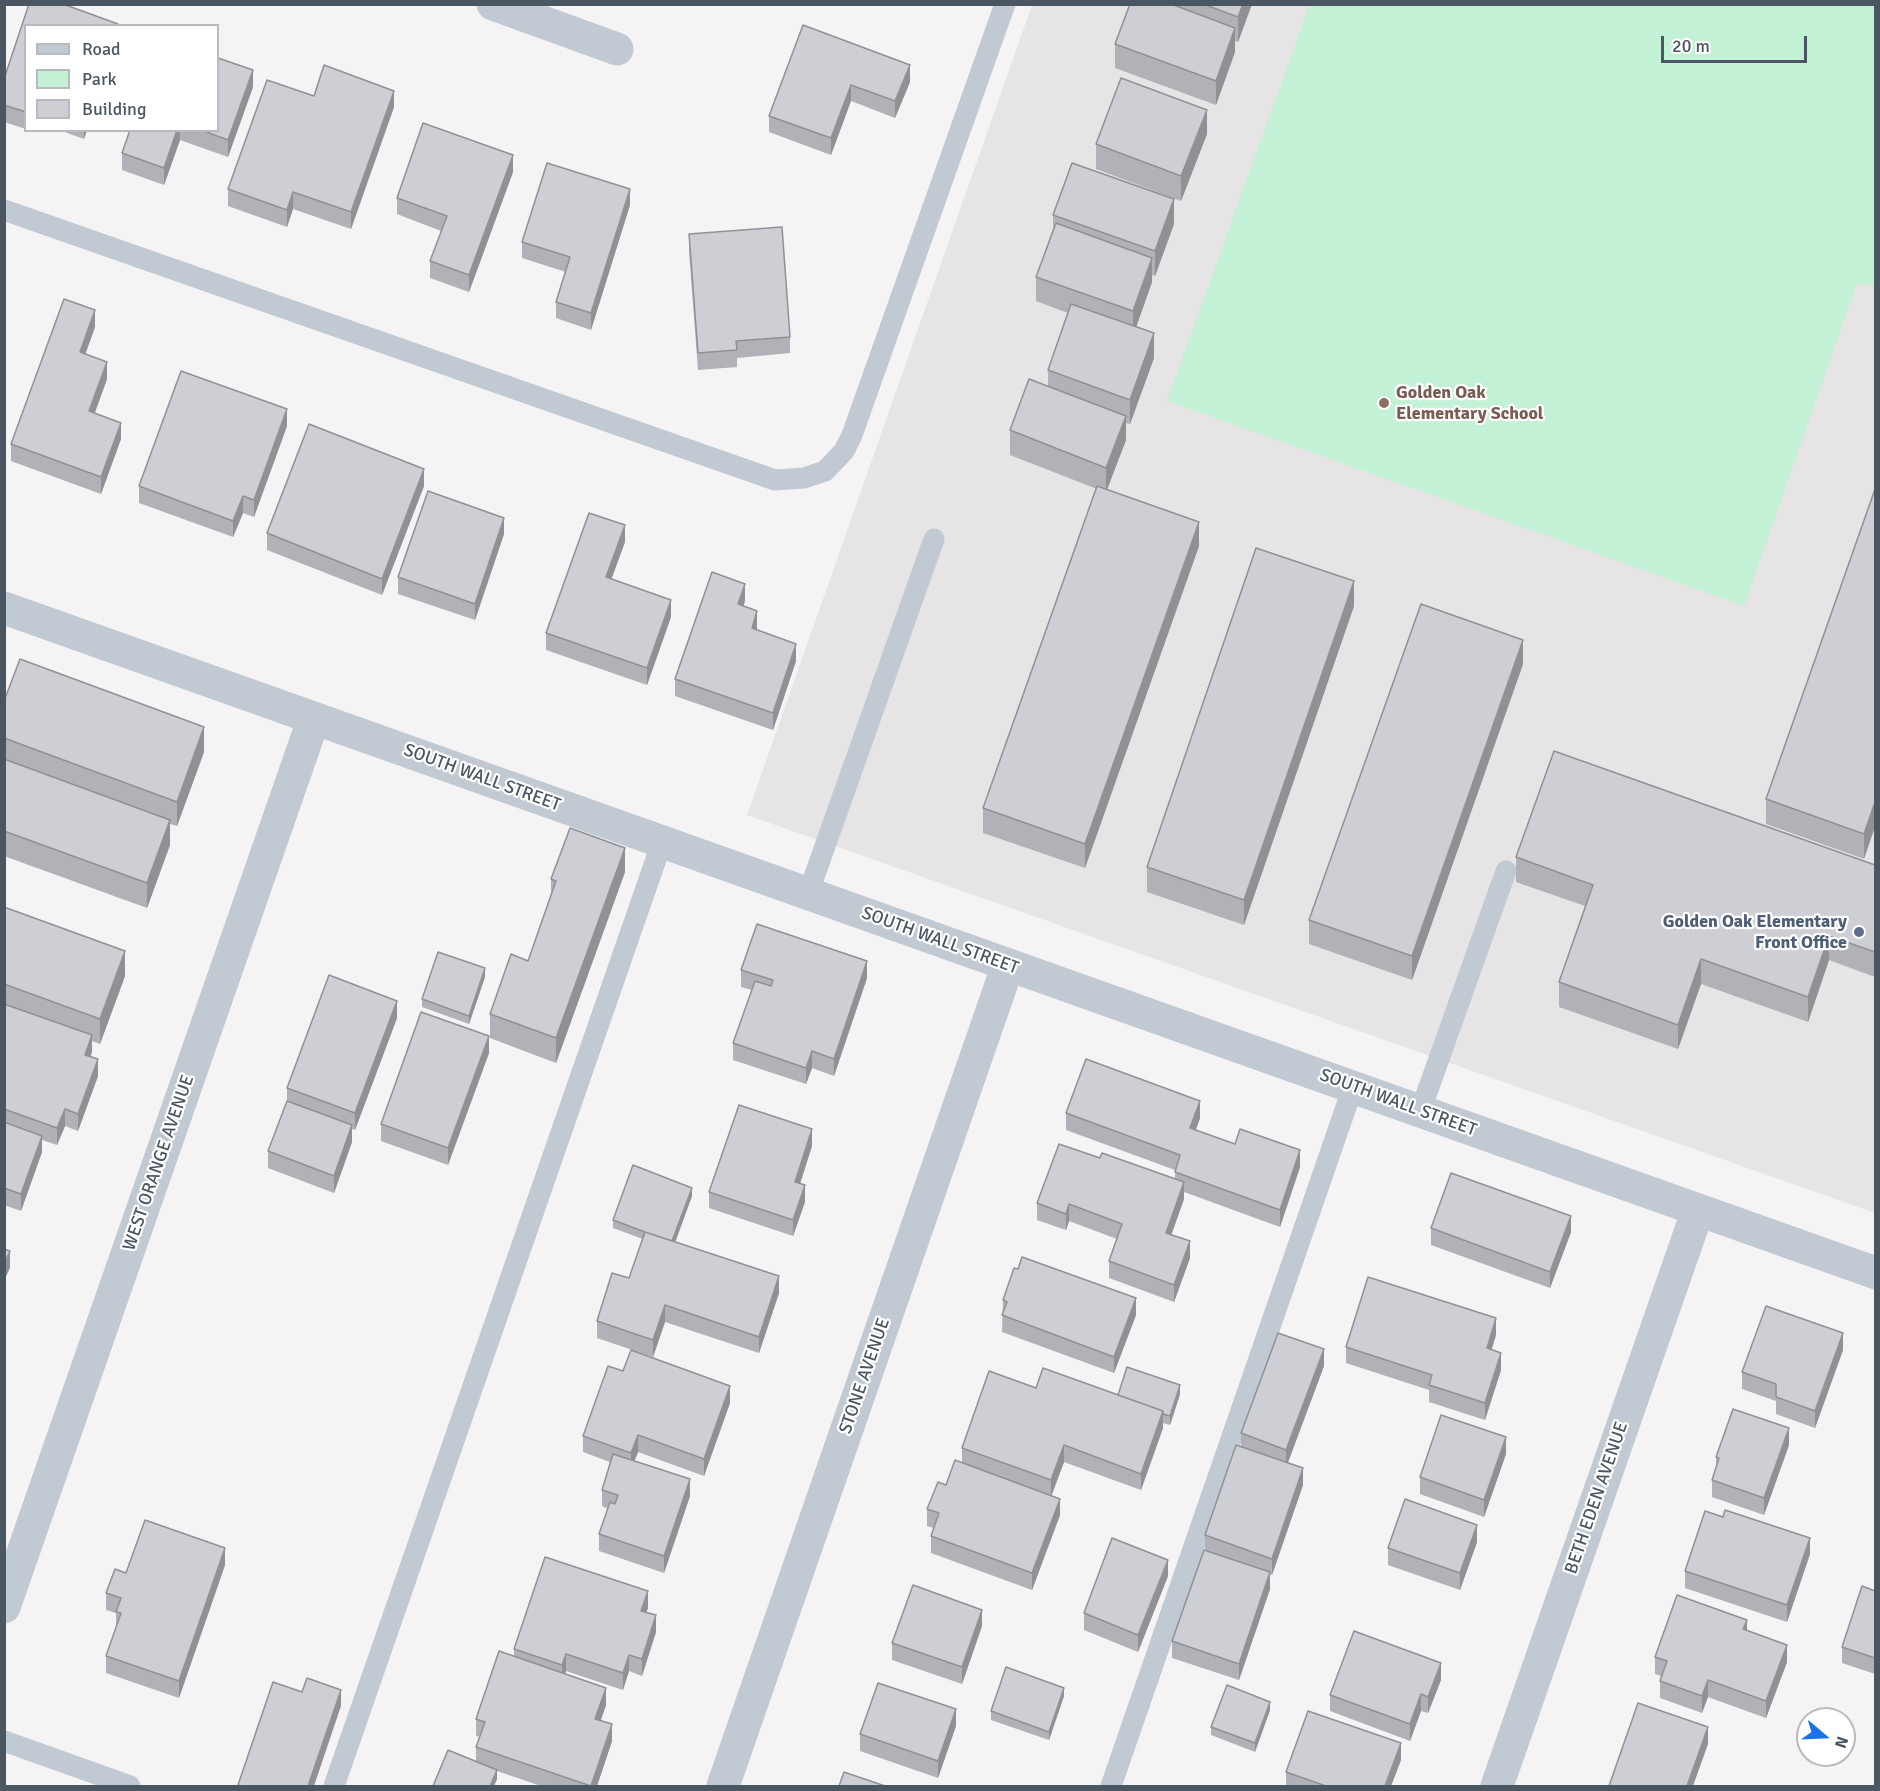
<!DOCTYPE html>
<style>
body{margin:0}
#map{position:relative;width:1880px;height:1791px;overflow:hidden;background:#f5f3f3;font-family:Signika,sans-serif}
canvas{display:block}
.frame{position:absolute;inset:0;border:6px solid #4a5661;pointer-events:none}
.legend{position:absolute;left:24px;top:24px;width:195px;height:108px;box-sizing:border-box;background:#fff;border:2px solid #b7bbc0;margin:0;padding:8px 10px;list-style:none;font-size:18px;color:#4a5661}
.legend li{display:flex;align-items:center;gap:12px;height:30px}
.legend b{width:30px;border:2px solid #b7bbc0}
.north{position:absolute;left:1796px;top:1707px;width:60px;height:60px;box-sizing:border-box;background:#fff;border:2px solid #b7bbc0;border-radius:50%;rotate:109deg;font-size:16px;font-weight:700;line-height:24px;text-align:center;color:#4a5661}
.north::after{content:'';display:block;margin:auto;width:21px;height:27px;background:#1a73e8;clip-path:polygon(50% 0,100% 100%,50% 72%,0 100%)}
.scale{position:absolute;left:1661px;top:36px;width:146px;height:27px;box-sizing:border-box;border:3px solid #4a5661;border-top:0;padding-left:8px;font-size:18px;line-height:21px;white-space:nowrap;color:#4a5661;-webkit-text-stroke:4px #fff;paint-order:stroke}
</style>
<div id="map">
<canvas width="1880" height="1791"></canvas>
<div class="frame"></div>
<ul class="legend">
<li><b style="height:8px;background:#c1cad2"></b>Road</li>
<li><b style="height:16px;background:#c3f1d5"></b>Park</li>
<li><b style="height:16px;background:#cdcfd5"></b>Building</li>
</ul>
<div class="north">N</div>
<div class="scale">20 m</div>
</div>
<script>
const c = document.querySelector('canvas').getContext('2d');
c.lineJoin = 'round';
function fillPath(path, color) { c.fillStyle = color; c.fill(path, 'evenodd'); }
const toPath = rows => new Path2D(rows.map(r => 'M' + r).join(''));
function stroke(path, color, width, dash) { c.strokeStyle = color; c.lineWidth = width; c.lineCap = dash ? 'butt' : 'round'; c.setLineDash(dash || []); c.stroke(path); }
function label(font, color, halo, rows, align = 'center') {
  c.font = font + ' Signika,sans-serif'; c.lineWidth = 4.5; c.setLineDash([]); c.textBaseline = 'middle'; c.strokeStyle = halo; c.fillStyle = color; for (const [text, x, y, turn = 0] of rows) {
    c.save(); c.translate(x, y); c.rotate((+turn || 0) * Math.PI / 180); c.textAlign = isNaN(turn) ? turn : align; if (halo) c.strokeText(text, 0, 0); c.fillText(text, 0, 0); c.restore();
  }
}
const education = toPath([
 [1032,5,1875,5,1875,1213,747,815]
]);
const green = toPath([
 [1310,4,1875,5,1875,286,1857,283,1744,606,1167,401]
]);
const lane = toPath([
 [4,210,775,480,804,478,825,471,844,451,852,435,1005,4],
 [808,894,934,539],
 [1420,1112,1506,871],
 [4,1741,130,1786],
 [334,1786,662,842],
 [1111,1786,1353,1087]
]);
const street = toPath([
 [493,4,617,49],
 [4,608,1876,1273],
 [4,1607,314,718],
 [723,1786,1008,965],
 [1497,1786,1698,1210]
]);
const wall = toPath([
 [29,4,63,4,118,24,118,26,26,26,26,129,4,122,4,79],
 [1130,4,1252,4,1238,42,1235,41,1235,52,1216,105,1115,68,1115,44],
 [803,25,910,82,895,118,851,101,831,155,769,132,769,116],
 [253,87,228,157,180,140,164,185,122,170,122,153,130,130,218,130],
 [314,96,394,107,351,229,293,209,287,227,228,206,228,189],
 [59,130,87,130,84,139],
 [1207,134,1181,201,1096,169,1096,144],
 [513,172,469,292,430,278,430,261,441,231,397,214,397,198],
 [630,205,591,330,556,318,556,302,566,272,522,258,522,242],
 [1053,215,1174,224,1155,276,1152,275,1152,282,1136,327,1154,358,1130,424,1126,423,1126,440,1107,490,1199,546,1085,868,983,833,983,808,1097,489,1010,455,1010,430,1048,386,1048,370,1068,313,1036,301,1036,277,1053,229],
 [689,234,790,337,790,353,737,358,737,367,698,370,689,251],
 [95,327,85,354,107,379,95,413,121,439,101,494,11,461,11,444],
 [287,426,254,517,243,513,233,537,139,503,139,486],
 [424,486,382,595,267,550,267,533],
 [1875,489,1864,859,1766,824,1766,799],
 [504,534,475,620,398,594,398,577],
 [625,542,611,579,671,617,647,685,546,650,546,633],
 [745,601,743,606,757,628,757,630,796,661,773,730,675,696,675,679],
 [1354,606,1244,925,1147,892,1147,867],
 [1523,664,1412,980,1309,944,1309,920],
 [4,701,204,752,177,826,170,824,170,845,147,908,4,856],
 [1516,857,1875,865,1875,977,1829,960,1808,1022,1701,984,1678,1049,1559,1007,1559,982,1585,906,1516,882],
 [625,872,556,1063,490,1038,490,1014,528,961,551,894,551,879],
 [4,907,125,976,100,1044,92,1041,92,1052,90,1057,98,1076,78,1131,65,1126,57,1145,42,1140,42,1152,21,1211,4,1205],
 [741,970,867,978,834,1076,812,1068,806,1084,733,1060,733,1043,752,990,741,987],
 [485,977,469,1024,422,1007,422,999],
 [397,1018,355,1130,352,1129,352,1142,334,1193,268,1168,268,1151,287,1101,287,1088],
 [489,1053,448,1165,381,1141,381,1124],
 [1066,1113,1200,1118,1196,1130,1300,1167,1280,1227,1184,1192,1184,1199,1171,1235,1190,1258,1174,1302,1109,1278,1109,1261,1117,1239,1069,1221,1066,1230,1037,1220,1037,1203,1100,1158,1175,1179,1175,1170,1066,1130],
 [812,1146,800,1184,805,1202,793,1236,709,1208,709,1192],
 [692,1196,675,1242,779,1293,759,1353,665,1322,653,1357,597,1338,597,1321,629,1278,643,1239,613,1228,613,1220],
 [1431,1228,1571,1232,1550,1288,1431,1245],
 [1003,1300,1136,1315,1114,1373,1002,1332],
 [1496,1335,1491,1350,1501,1370,1485,1420,1429,1402,1429,1390,1346,1363,1346,1347],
 [1843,1350,1815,1428,1776,1414,1776,1401,1742,1389,1742,1372],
 [1324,1366,1288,1463,1303,1485,1272,1575,1270,1575,1270,1589,1239,1680,1172,1658,1172,1641,1205,1550,1205,1535,1241,1447,1241,1433],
 [623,1371,730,1403,704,1476,638,1452,634,1461,690,1496,664,1573,599,1551,599,1534,608,1509,602,1506,602,1490,610,1462,583,1452,583,1436],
 [1036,1388,1118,1395,1180,1394,1170,1425,1163,1423,1163,1428,1141,1490,1064,1462,1051,1496,1060,1515,1032,1590,931,1553,931,1536,934,1528,927,1526,927,1509,962,1463,962,1448],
 [1789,1445,1764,1515,1712,1497,1712,1480,1716,1467,1716,1457],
 [1506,1454,1484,1517,1420,1494,1420,1477],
 [1477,1542,1460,1590,1388,1565,1388,1548],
 [1810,1554,1787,1622,1685,1588,1685,1571],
 [225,1565,179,1698,106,1673,106,1656,116,1627,116,1613,106,1610,106,1593,126,1573],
 [1168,1576,1138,1652,1084,1630,1084,1613],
 [1875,1591,1875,1674,1842,1663,1842,1647],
 [648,1608,646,1612,656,1632,642,1676,629,1671,623,1690,566,1671,565,1674,606,1705,601,1720,612,1741,597,1786,541,1786,497,1771,497,1779,494,1786,433,1786,476,1762,476,1747,480,1737,476,1736,476,1719,514,1657,514,1649],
 [982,1626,962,1684,892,1660,892,1643],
 [1655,1657,1787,1662,1766,1718,1708,1697,1702,1713,1660,1698,1660,1681,1661,1676,1655,1674],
 [1441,1680,1428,1713,1421,1711,1410,1741,1330,1711,1330,1695],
 [1064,1696,1049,1740,991,1720,991,1711],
 [1270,1710,1255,1752,1211,1735,1211,1727],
 [956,1726,938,1778,860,1751,860,1734],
 [1401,1760,1391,1786,1286,1786,1286,1772]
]);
const shadedWall = toPath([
 [1243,4,1252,4,1238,42,1238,17],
 [1235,28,1235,52,1216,105,1216,81],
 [910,65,910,82,895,118,895,101],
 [253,70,253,87,228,157,228,140],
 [851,85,851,101,831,155,831,138],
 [394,91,394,107,351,229,351,212],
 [1207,110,1207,134,1181,201,1181,176],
 [84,130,87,130,84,139],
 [177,130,180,130,180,140,164,185,164,168],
 [513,155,513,172,469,292,469,275],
 [630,189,630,205,591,330,591,313],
 [293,192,293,209,287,227,287,210],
 [1174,199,1174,224,1155,276,1155,251],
 [1152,258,1152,282,1133,336,1133,311],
 [95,310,95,327,80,369,80,352],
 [1154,333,1154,358,1130,424,1130,400],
 [107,362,107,379,89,428,89,411],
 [287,409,287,426,254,517,254,500],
 [1126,416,1126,440,1106,492,1106,468],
 [121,423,121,439,101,494,101,477],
 [424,469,424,486,382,595,382,579],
 [243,496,243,513,233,537,233,521],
 [504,518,504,534,475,620,475,604],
 [1199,522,1199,546,1085,868,1085,844],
 [625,525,625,542,606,594,606,577],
 [1354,581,1354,606,1244,925,1244,900],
 [745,584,745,601,738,621,738,604],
 [671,600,671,617,647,685,647,668],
 [757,611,757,628,752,645,752,628],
 [1523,640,1523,664,1412,980,1412,956],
 [796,644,796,661,773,730,773,713],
 [204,727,204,752,177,826,177,802],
 [1875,802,1875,827,1864,859,1864,834],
 [170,820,170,845,147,908,147,883],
 [625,848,625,872,556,1063,556,1038],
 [1829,936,1829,960,1808,1022,1808,997],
 [125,951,125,976,100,1044,100,1019],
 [1701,959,1701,984,1678,1049,1678,1025],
 [867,961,867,978,834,1076,834,1059],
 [485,968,485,977,469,1024,469,1016],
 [397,1001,397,1018,355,1130,355,1113],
 [92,1035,92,1052,85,1072,85,1055],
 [489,1036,489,1053,448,1165,448,1148],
 [812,1051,812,1068,806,1084,806,1068],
 [98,1059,98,1076,78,1131,78,1114],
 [1200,1101,1200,1118,1190,1145,1190,1128],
 [65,1109,65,1126,57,1145,57,1128],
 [352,1125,352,1142,334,1193,334,1176],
 [812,1129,812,1146,795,1199,795,1182],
 [42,1136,42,1152,21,1211,21,1194],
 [1300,1150,1300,1167,1280,1227,1280,1210],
 [1184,1182,1184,1199,1166,1250,1166,1233],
 [805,1185,805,1202,793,1236,793,1220],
 [692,1188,692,1196,672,1251,672,1242],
 [1069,1204,1069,1221,1066,1230,1066,1214],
 [1571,1216,1571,1232,1550,1288,1550,1272],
 [1190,1241,1190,1258,1174,1302,1174,1285],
 [10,1251,10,1268,4,1281,4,1264],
 [779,1276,779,1293,759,1353,759,1337],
 [1136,1298,1136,1315,1114,1373,1114,1357],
 [665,1305,665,1322,653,1357,653,1340],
 [1496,1318,1496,1335,1487,1365,1487,1348],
 [1843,1333,1843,1350,1815,1428,1815,1411],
 [1324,1349,1324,1366,1286,1467,1286,1450],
 [1501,1353,1501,1370,1485,1420,1485,1403],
 [1180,1385,1180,1394,1170,1425,1170,1416],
 [730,1386,730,1403,704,1476,704,1459],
 [1163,1411,1163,1428,1141,1490,1141,1474],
 [1789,1428,1789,1445,1764,1515,1764,1498],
 [638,1435,638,1452,631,1470,631,1453],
 [1506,1437,1506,1454,1484,1517,1484,1500],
 [1064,1445,1064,1462,1051,1497,1051,1480],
 [1303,1468,1303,1485,1272,1575,1272,1559],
 [690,1479,690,1496,664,1573,664,1556],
 [1060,1499,1060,1515,1032,1590,1032,1573],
 [1477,1525,1477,1542,1460,1590,1460,1573],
 [1810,1538,1810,1554,1787,1622,1787,1605],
 [225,1548,225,1565,179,1698,179,1681],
 [1168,1560,1168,1576,1138,1652,1138,1635],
 [1270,1572,1270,1589,1239,1680,1239,1664],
 [648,1591,648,1608,641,1628,641,1611],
 [982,1610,982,1626,962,1684,962,1667],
 [656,1615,656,1632,642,1676,642,1659],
 [1747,1620,1747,1637,1743,1629],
 [1787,1645,1787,1662,1766,1718,1766,1701],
 [566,1654,566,1671,562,1682,562,1665],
 [629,1655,629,1671,623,1690,623,1673],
 [1441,1663,1441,1680,1428,1713,1428,1697],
 [1708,1680,1708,1697,1702,1713,1702,1696],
 [606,1688,606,1705,595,1736,595,1719],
 [1064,1688,1064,1696,1049,1740,1049,1732],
 [341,1690,341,1706,314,1786,308,1786],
 [1421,1694,1421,1711,1410,1741,1410,1724],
 [1270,1702,1270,1710,1255,1752,1255,1743],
 [956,1709,956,1726,938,1778,938,1761],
 [612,1724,612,1741,597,1786,591,1786],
 [1708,1727,1708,1744,1693,1786,1687,1786],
 [1401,1743,1401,1760,1391,1786,1385,1786],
 [497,1770,497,1779,494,1786,490,1786]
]);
const building = toPath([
 [29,4,63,4,118,24,118,26,26,26,26,112,4,105,4,79,29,4],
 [1130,4,1171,4,1235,28,1216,81,1115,44,1130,4],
 [1203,4,1243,4,1238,17,1203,4],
 [803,25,910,65,895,101,851,85,831,138,769,116,803,25],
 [218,58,253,70,228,140,201,130,218,130,218,58],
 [324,65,394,91,351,212,293,192,287,210,228,189,267,80,314,96,324,65],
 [1121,78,1207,110,1181,176,1096,144,1121,78],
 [423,123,513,155,469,275,430,261,447,216,397,198,423,123],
 [130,130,177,130,164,168,122,153,130,130],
 [547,163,630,189,591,313,556,302,570,257,522,242,547,163],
 [1072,163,1174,199,1155,251,1053,215,1072,163],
 [1056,223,1152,258,1133,311,1036,277,1056,223],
 [782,227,790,337,736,341,737,350,698,353,689,234,782,227],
 [64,299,95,310,80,352,107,362,89,411,121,423,101,477,11,444,64,299],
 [1071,304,1154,333,1130,400,1048,370,1071,304],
 [181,371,287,409,254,500,243,496,233,521,139,486,181,371],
 [1029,379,1126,416,1106,468,1010,430,1029,379],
 [309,424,424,469,382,579,267,533,309,424],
 [1097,486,1199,522,1085,844,983,808,1097,486],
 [1875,489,1875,802,1864,834,1766,799,1875,489],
 [428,491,504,518,475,604,398,577,428,491],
 [589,513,625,525,606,577,671,600,647,668,546,633,589,513],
 [1256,548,1354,581,1244,900,1147,867,1256,548],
 [712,572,745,584,738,604,757,611,752,628,796,644,773,713,675,679,712,572],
 [1421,604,1523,640,1412,956,1309,920,1421,604],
 [20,659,204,727,177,802,4,738,4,701,20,659],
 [1554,751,1875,865,1875,952,1829,936,1808,997,1701,959,1678,1025,1559,982,1593,885,1516,857,1554,751],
 [4,759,170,820,147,883,4,831,4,759],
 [570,828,625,848,556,1038,490,1014,511,954,528,961,556,881,551,879,570,828],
 [4,907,125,951,100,1019,4,984,4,907],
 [757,924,867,961,834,1059,812,1051,806,1068,733,1043,755,981,771,986,773,980,741,970,757,924],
 [438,952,485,968,469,1016,422,999,438,952],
 [329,975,397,1001,355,1113,287,1088,329,975],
 [4,1004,92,1035,85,1055,98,1059,78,1114,65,1109,57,1128,4,1109,4,1004],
 [421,1012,489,1036,448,1148,381,1124,421,1012],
 [1086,1059,1200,1101,1190,1128,1235,1144,1240,1129,1300,1150,1280,1210,1175,1172,1180,1155,1066,1113,1086,1059],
 [287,1101,352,1125,334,1176,268,1151,287,1101],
 [739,1105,812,1129,795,1182,805,1185,793,1220,709,1192,739,1105],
 [4,1122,42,1136,21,1194,4,1188,4,1122],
 [1059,1144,1100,1158,1102,1153,1184,1182,1166,1233,1190,1241,1174,1285,1109,1261,1122,1224,1069,1204,1066,1214,1037,1203,1059,1144],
 [633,1165,692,1188,672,1241,645,1232,613,1220,633,1165],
 [1451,1173,1571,1216,1550,1272,1431,1228,1451,1173],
 [645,1232,779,1276,759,1337,665,1305,653,1340,597,1321,612,1273,629,1278,645,1232],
 [4,1249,10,1251,4,1264,4,1249],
 [1022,1257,1136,1298,1114,1357,1002,1315,1007,1302,1003,1300,1014,1268,1018,1269,1022,1257],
 [1368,1277,1496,1318,1487,1348,1501,1353,1485,1403,1429,1385,1432,1375,1346,1347,1368,1277],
 [1766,1306,1843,1333,1815,1411,1776,1397,1776,1384,1742,1372,1766,1306],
 [1278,1333,1324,1349,1286,1450,1241,1433,1278,1333],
 [631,1350,730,1386,704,1459,638,1435,631,1453,583,1436,608,1366,623,1371,631,1350],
 [1127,1367,1180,1385,1170,1416,1163,1414,1163,1411,1118,1395,1127,1367],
 [1043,1368,1163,1411,1141,1474,1064,1445,1051,1480,962,1448,989,1371,1036,1388,1043,1368],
 [1733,1409,1789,1428,1764,1498,1712,1480,1719,1458,1716,1457,1733,1409],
 [1441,1415,1506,1437,1484,1500,1420,1477,1441,1415],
 [1236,1445,1303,1468,1272,1559,1205,1535,1236,1445],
 [613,1454,690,1479,664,1556,599,1534,610,1502,615,1504,618,1495,602,1490,613,1454],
 [955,1460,1060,1499,1032,1573,931,1536,939,1513,927,1509,938,1482,946,1485,955,1460],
 [1405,1499,1477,1525,1460,1573,1388,1548,1405,1499],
 [1725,1510,1810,1538,1787,1605,1685,1571,1705,1511,1723,1517,1725,1510],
 [145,1520,225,1548,179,1681,106,1656,121,1613,116,1612,121,1598,106,1593,115,1569,126,1573,145,1520],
 [1112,1538,1168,1560,1138,1635,1084,1613,1112,1538],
 [1204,1550,1270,1572,1239,1664,1172,1641,1204,1550],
 [545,1557,648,1591,641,1611,656,1615,642,1659,629,1655,623,1673,566,1654,562,1665,514,1649,545,1557],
 [913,1585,982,1610,962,1667,892,1643,913,1585],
 [1862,1586,1875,1591,1875,1658,1842,1647,1862,1586],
 [1677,1595,1747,1620,1743,1629,1787,1645,1766,1701,1708,1680,1702,1696,1660,1681,1667,1661,1655,1657,1677,1595],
 [1354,1631,1441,1663,1428,1697,1421,1694,1410,1724,1330,1695,1354,1631],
 [499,1651,606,1688,595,1719,612,1724,591,1786,476,1747,485,1722,476,1719,499,1651],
 [1006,1667,1064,1688,1049,1732,991,1711,1006,1667],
 [307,1678,341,1690,308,1786,241,1786,238,1785,273,1682,302,1692,307,1678],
 [878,1683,956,1709,938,1761,860,1734,878,1683],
 [1227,1685,1270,1702,1255,1743,1211,1727,1227,1685],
 [1638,1703,1708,1727,1687,1786,1609,1786,1638,1703],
 [1308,1711,1401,1743,1385,1786,1326,1786,1286,1772,1308,1711],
 [448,1750,497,1770,490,1786,433,1786,448,1750],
 [844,1772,885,1786,839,1786,844,1772]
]);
const markers = [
 [1384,403,6,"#8d6e63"],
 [1859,932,6,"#5c6f8a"]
];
const educationNames = [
 ["Golden Oak",1396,393],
 ["Elementary School",1396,414]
];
const streetNames = [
 ["SOUTH WALL STREET",482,778,20],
 ["SOUTH WALL STREET",940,941,20],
 ["SOUTH WALL STREET",1398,1103,20],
 ["WEST ORANGE AVENUE",159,1163,-71],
 ["STONE AVENUE",865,1376,-71],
 ["BETH EDEN AVENUE",1597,1498,-71]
];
const serviceNames = [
 ["Golden Oak Elementary",1847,922],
 ["Front Office",1847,943]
];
fillPath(education, '#e6e4e5');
fillPath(green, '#c3f1d5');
stroke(lane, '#c1cad2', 21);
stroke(street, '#c1cad2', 33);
fillPath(wall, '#b0b2b7');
fillPath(shadedWall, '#909195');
fillPath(building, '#cdcfd5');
stroke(building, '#909195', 1.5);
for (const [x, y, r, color] of markers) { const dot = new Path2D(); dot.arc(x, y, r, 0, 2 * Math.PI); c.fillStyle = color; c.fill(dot); stroke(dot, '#fff', 2); }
label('bold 18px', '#785e54', '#fff', educationNames, 'left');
label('18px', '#4a5661', '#fff', streetNames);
label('bold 18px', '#4e5e75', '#fff', serviceNames, 'right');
</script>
